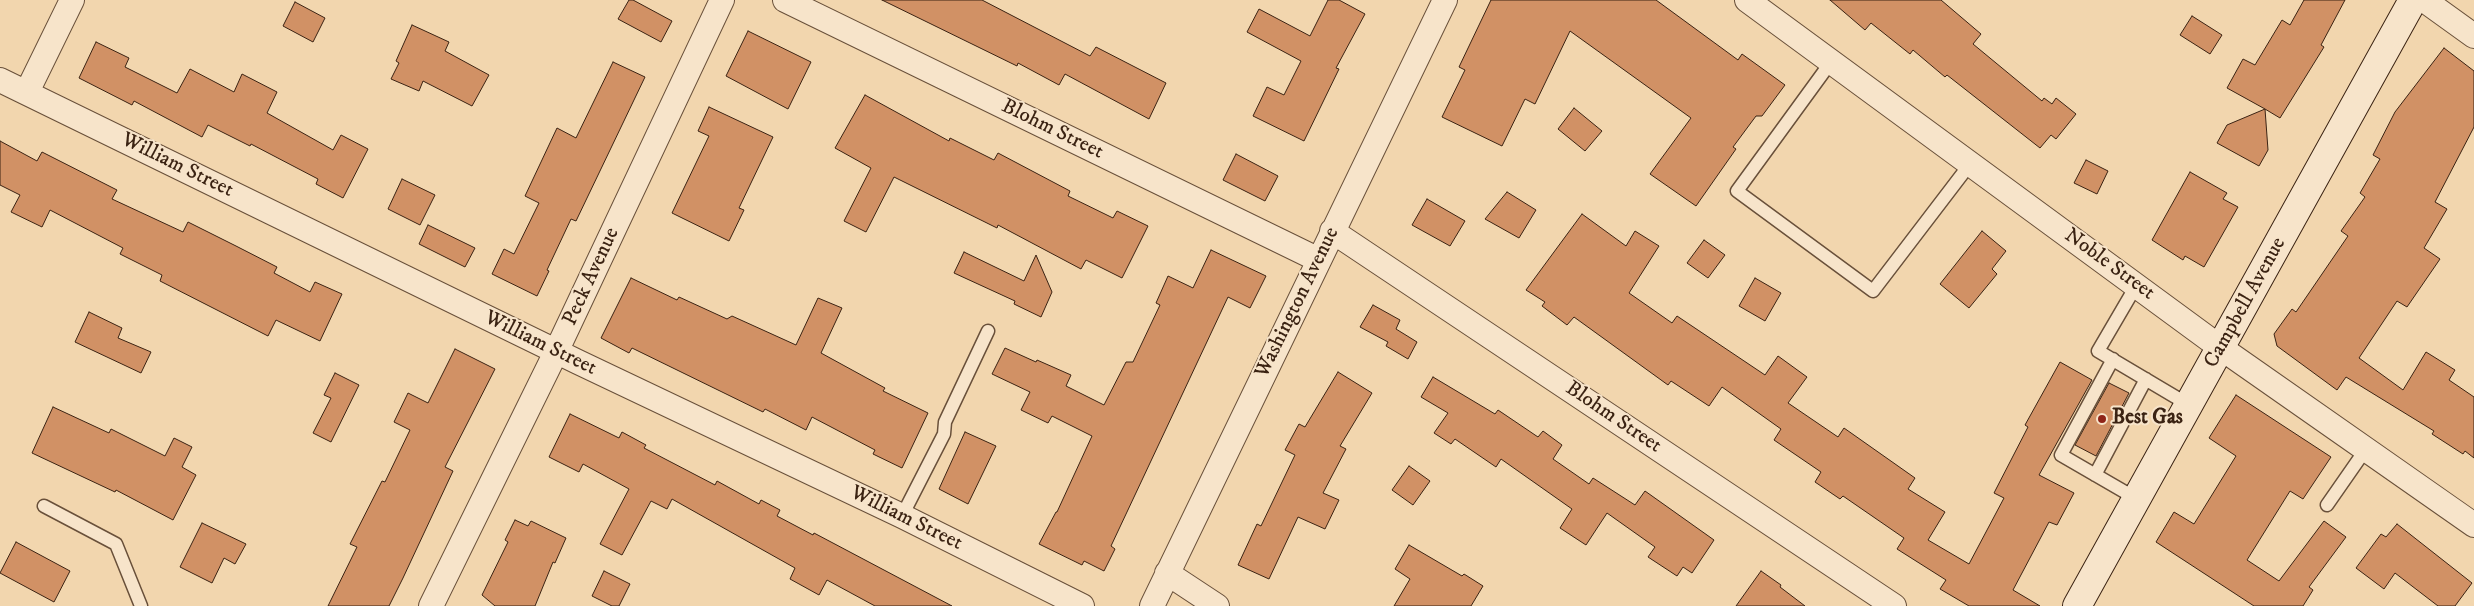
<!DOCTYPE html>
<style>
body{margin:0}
canvas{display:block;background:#f2d6ae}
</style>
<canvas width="2474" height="606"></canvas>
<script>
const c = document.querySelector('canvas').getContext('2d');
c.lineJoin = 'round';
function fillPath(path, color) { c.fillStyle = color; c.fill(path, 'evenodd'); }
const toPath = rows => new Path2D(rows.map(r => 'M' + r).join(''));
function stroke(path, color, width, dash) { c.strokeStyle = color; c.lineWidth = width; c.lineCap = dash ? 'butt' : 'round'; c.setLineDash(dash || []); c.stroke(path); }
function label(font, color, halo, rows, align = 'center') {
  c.font = font + ' "IM FELL DW Pica",serif'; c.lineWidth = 4; c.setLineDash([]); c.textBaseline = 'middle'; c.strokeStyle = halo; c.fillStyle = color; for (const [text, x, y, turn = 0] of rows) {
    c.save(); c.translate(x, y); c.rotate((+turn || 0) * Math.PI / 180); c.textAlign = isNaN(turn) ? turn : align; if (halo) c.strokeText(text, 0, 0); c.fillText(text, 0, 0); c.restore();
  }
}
const building = toPath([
 [629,0,633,0,672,21,661,42,618,19,629,0],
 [882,0,982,0,1090,56,1096,47,1166,83,1149,119,1065,74,1059,85,1018,63,1017,66,882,0],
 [1328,0,1339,0,1365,14,1336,68,1339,69,1304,141,1253,116,1267,87,1284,95,1301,61,1247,32,1259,9,1310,36,1328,0],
 [1491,0,1656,0,1738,60,1742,54,1785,85,1762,116,1756,116,1733,147,1736,149,1696,206,1650,174,1691,118,1570,31,1535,104,1525,99,1502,146,1442,117,1465,70,1459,67,1491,0],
 [1830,0,1941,0,1981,34,1973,44,2042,101,2044,98,2052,104,2056,98,2076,114,2056,139,2051,135,2040,148,1947,75,1945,77,1913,50,1910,54,1871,23,1865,30,1830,0],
 [2304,0,2345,0,2321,45,2324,47,2280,118,2265,109,2268,150,2259,166,2217,143,2227,125,2265,109,2227,88,2243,59,2255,65,2282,20,2290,25,2304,0],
 [295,2,325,18,313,42,283,26,295,2],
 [2192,16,2222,35,2210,54,2180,35,2192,16],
 [412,25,449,42,445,51,489,75,472,106,423,81,419,91,391,79,399,63,396,61,412,25],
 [748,31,811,62,788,109,726,76,748,31],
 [96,42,129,58,125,67,177,93,190,69,234,92,242,74,277,92,267,113,333,150,341,135,368,149,343,198,316,184,318,179,251,144,250,146,208,125,202,137,134,101,132,105,79,78,96,42],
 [2444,48,2474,71,2474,127,2435,202,2447,209,2424,248,2440,259,2407,307,2397,301,2359,358,2403,390,2426,352,2455,370,2449,380,2474,397,2474,458,2465,451,2463,454,2432,434,2434,431,2346,377,2337,390,2277,346,2274,334,2292,309,2296,312,2348,236,2341,231,2365,197,2360,193,2380,159,2373,155,2395,112,2444,48],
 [613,62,645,77,576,221,571,219,547,270,549,271,537,296,492,274,504,249,514,254,539,203,525,196,557,128,576,138,613,62],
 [865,95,949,141,950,138,994,160,998,153,1070,191,1068,196,1113,218,1117,211,1148,226,1122,278,1086,260,1081,269,998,225,997,228,894,177,866,232,844,221,871,168,835,148,865,95],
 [709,107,773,137,739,208,744,210,729,241,672,213,709,136,698,131,709,107],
 [1574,108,1602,131,1585,151,1558,129,1574,108],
 [0,141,37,161,42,152,117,190,112,199,183,232,188,222,236,246,277,267,274,273,310,292,315,282,342,294,320,341,276,320,268,336,160,281,162,275,120,254,123,248,50,210,42,227,11,212,20,195,0,185,0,141],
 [1236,154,1278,176,1265,201,1223,180,1236,154],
 [2086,160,2108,171,2097,194,2074,183,2086,160],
 [2190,172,2227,193,2223,199,2238,207,2204,267,2185,256,2183,260,2152,240,2190,172],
 [402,179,435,195,420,225,388,209,402,179],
 [1507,192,1536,210,1519,238,1485,219,1507,192],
 [1427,199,1465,221,1450,246,1412,225,1427,199],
 [1582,214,1626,246,1635,231,1659,246,1629,293,1672,323,1677,316,1765,375,1778,356,1807,377,1788,403,1838,437,1844,428,1915,478,1908,489,1945,512,1928,540,1969,564,2004,498,1994,493,2028,427,2025,425,2060,362,2092,380,2039,475,2074,493,2057,525,2049,522,2013,590,2040,606,1969,606,1940,589,1946,580,1897,549,1904,538,1843,496,1840,499,1815,482,1821,472,1774,440,1781,429,1722,387,1709,406,1671,381,1668,385,1574,317,1567,325,1542,306,1545,302,1526,290,1582,214],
 [428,225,475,248,465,267,419,244,428,225],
 [1982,231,2006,251,1992,269,1997,274,1969,308,1940,284,1982,231],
 [1704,240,1725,255,1708,278,1687,263,1704,240],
 [1211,250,1266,276,1250,308,1228,297,1111,546,1115,549,1104,571,1084,561,1082,565,1039,544,1056,512,1057,512,1092,436,1052,416,1048,423,1021,410,1030,392,992,374,1005,348,1036,362,1037,360,1071,375,1066,386,1104,405,1126,362,1133,362,1160,305,1156,303,1168,276,1193,288,1211,250],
 [964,252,1024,281,1036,255,1052,292,1041,317,1014,304,1015,301,954,273,964,252],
 [631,278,677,300,679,297,727,319,732,316,796,345,818,298,842,308,821,353,885,388,883,391,928,413,902,468,873,454,875,450,812,417,806,430,765,409,763,412,632,348,629,353,601,338,631,278],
 [1755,278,1781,293,1765,321,1739,306,1755,278],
 [1373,305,1400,320,1396,329,1417,342,1408,359,1386,346,1388,342,1360,327,1373,305],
 [89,312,122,328,118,338,151,352,141,373,75,342,89,312],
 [455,349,495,369,445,467,453,471,403,578,389,606,328,606,357,547,350,544,382,481,385,482,410,430,394,422,408,393,428,403,455,349],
 [1338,372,1372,393,1340,446,1346,449,1323,493,1339,500,1325,529,1298,517,1269,579,1238,565,1257,524,1261,526,1295,455,1285,450,1299,424,1305,427,1338,372],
 [335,373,359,385,331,442,313,433,331,398,324,395,335,373],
 [1433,377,1495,414,1498,410,1538,437,1543,431,1562,445,1553,459,1589,484,1593,478,1635,505,1645,491,1714,540,1692,573,1683,567,1677,576,1648,557,1655,547,1607,513,1586,545,1560,528,1572,509,1501,459,1496,467,1455,439,1451,444,1434,433,1448,413,1421,397,1433,377],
 [2109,383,2129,393,2096,456,2075,445,2109,383],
 [2236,395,2331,457,2303,499,2290,491,2247,560,2279,581,2324,521,2346,537,2309,587,2313,590,2303,606,2254,606,2156,542,2174,512,2194,524,2236,456,2209,438,2236,395],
 [53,407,109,433,111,429,165,456,174,438,192,447,182,467,196,475,173,520,116,490,115,492,32,453,53,407],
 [570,414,619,438,622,432,646,445,644,448,715,485,717,481,759,504,761,500,780,510,777,516,813,535,814,533,952,606,875,606,827,580,819,595,790,579,795,568,672,499,667,509,651,501,622,555,600,544,629,489,583,464,579,472,549,457,570,414],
 [965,432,996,446,968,504,939,489,965,432],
 [1409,466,1430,481,1413,505,1392,490,1409,466],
 [515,520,528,526,531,521,566,538,555,563,553,562,535,606,495,606,482,595,508,542,505,540,515,520],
 [202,523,246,544,235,564,224,558,212,583,180,567,202,523],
 [2397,524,2472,583,2455,606,2438,606,2395,573,2384,589,2356,568,2381,534,2386,537,2397,524],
 [16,542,70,571,54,602,0,573,16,542],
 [1409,545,1462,576,1464,574,1483,586,1471,606,1394,606,1410,579,1395,569,1409,545],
 [604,571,630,584,619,606,612,606,592,596,604,571],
 [1761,571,1781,585,1780,587,1805,606,1736,606,1761,571]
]);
const service = toPath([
 [1831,62,1737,191,1873,291,1970,164],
 [2136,286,2098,351,2189,405],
 [2113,359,2061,455,2137,499],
 [2095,475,2146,379],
 [2327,505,2366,449],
 [44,506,116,544,141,606],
 [902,516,944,434,945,422,988,331]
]);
const minor = toPath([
 [785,0,1319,260],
 [1747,0,2221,348,2474,525],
 [2424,0,2474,36],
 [0,80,578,362,902,516,1082,606],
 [27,92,72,0],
 [1332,231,1894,606],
 [1167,573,1217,606],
 [431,606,556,352,722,0],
 [1152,606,1445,0]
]);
const secondary = toPath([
 [2077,606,2413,0]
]);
const markers = [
 [2102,419,5,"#8f2418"]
];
const streetNames = [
 ["Blohm Street",1052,130,26],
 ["William Street",177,166,26],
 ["Noble Street",2109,265,36],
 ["Peck Avenue",592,277,-65],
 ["Washington Avenue",1298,303,-64],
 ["Campbell Avenue",2246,303,-61],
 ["William Street",540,344,26],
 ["Blohm Street",1613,418,34],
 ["William Street",906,519,26]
];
const poiNames = [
 ["Best Gas",2112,419]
];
fillPath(building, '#d19165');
stroke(building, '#3b2313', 1);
stroke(service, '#69503a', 15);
stroke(minor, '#69503a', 26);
stroke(secondary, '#3b2313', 30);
stroke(service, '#f7e4ca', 12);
stroke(minor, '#f7e4ca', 24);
stroke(secondary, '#f7e4ca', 28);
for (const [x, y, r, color] of markers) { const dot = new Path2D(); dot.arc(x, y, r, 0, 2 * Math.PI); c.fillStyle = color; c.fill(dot); stroke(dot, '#f7e4ca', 2); }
label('21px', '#3b2313', '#f7e4ca', streetNames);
label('bold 21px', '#3b2313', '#f7e4ca', poiNames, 'left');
</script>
